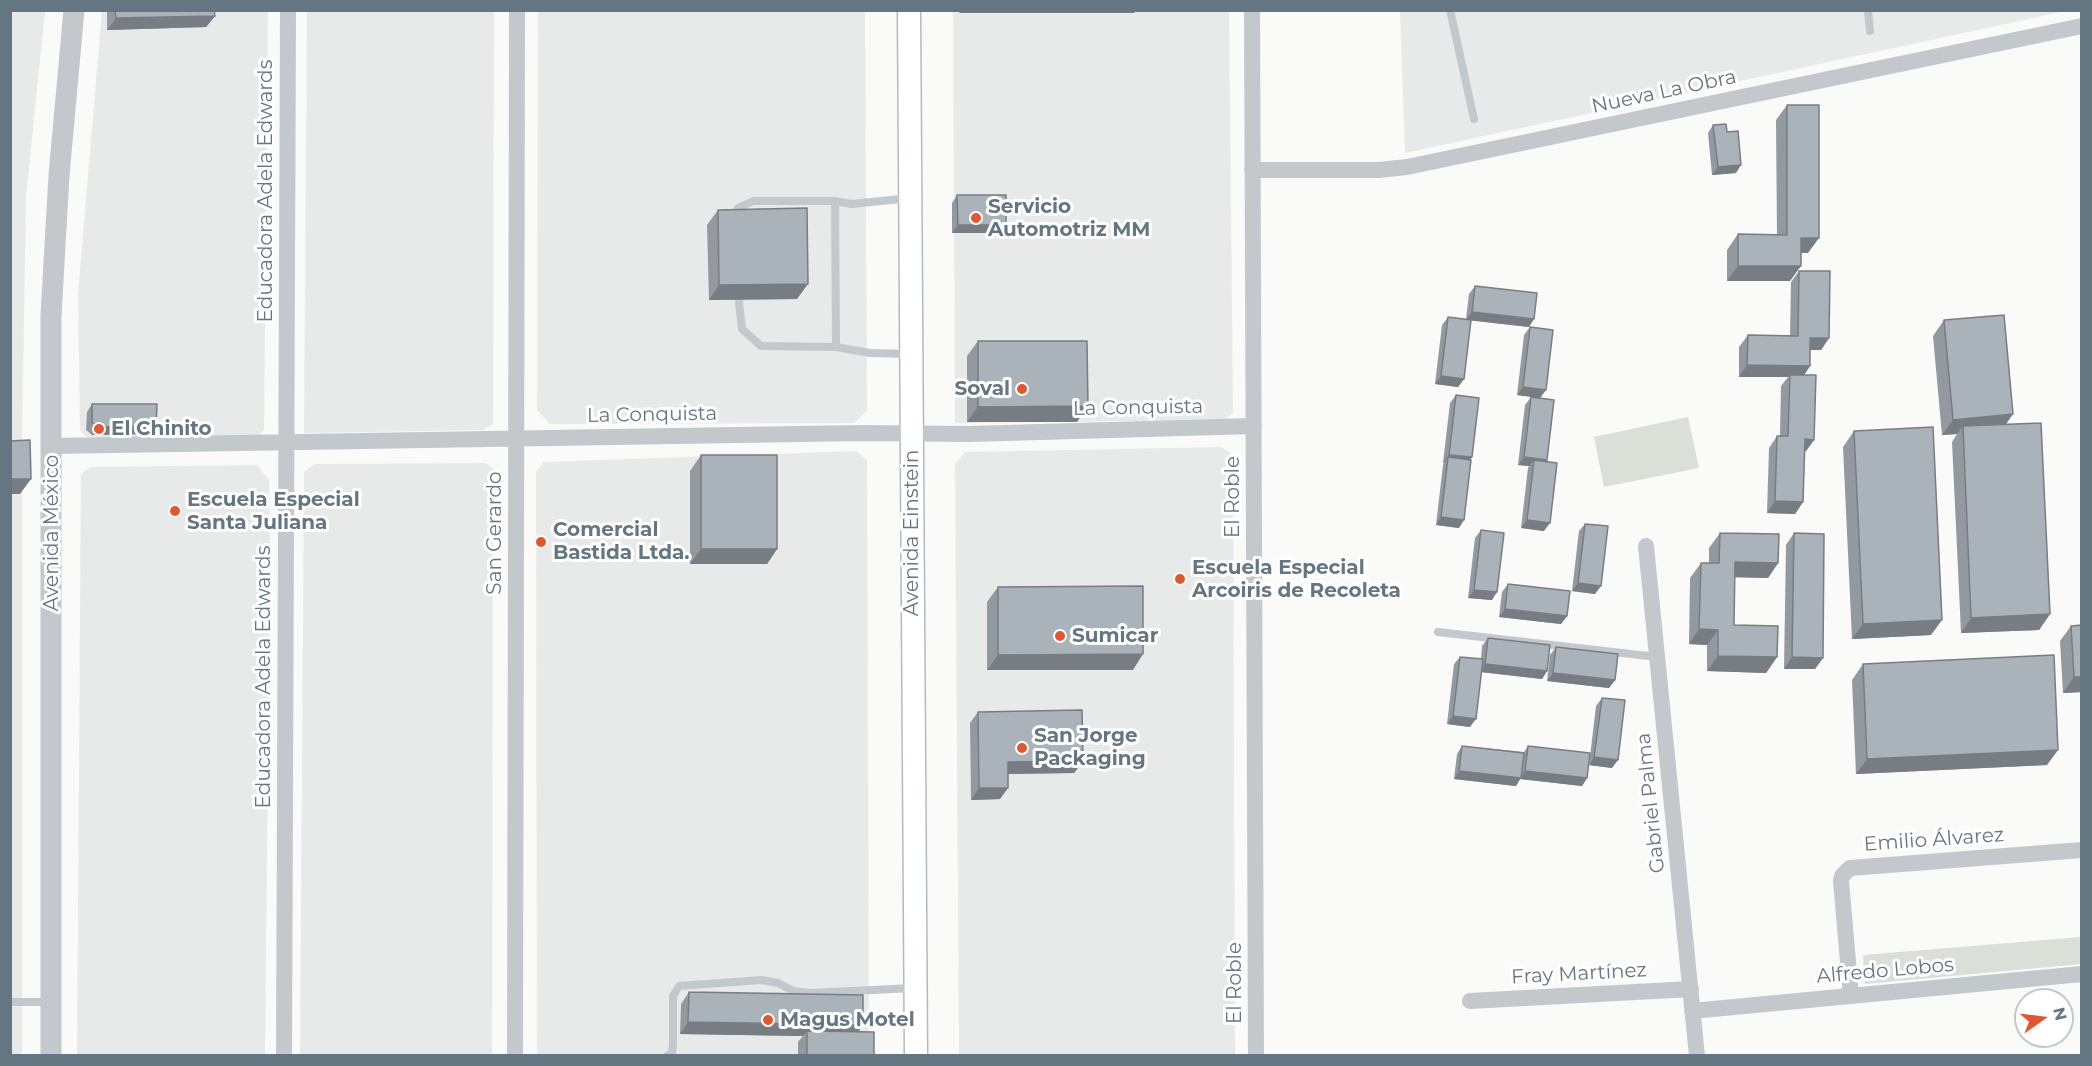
<!DOCTYPE html>
<meta charset="utf-8">
<style>
body{margin:0}
#map{position:relative;width:2092px;height:1066px;overflow:hidden;background:#fafaf8;font-family:Montserrat,sans-serif}
canvas{display:block}
.frame{position:absolute;inset:0;border:12px solid #657683;pointer-events:none}
.north{position:absolute;left:2014px;top:988px;width:60px;height:60px;box-sizing:border-box;background:#fff;border:2px solid #c1c8cd;border-radius:50%;rotate:76deg;font-size:16px;font-weight:700;line-height:24px;text-align:center;color:#657683}
.north::after{content:'';display:block;margin:auto;width:21px;height:27px;background:#e4572e;clip-path:polygon(50% 0,100% 100%,50% 72%,0 100%)}
</style>
<div id="map">
<canvas width="2092" height="1066"></canvas>
<div class="frame"></div>
<div class="north">N</div>
</div>
<script>
const c = document.querySelector('canvas').getContext('2d');
c.lineJoin = 'round';
function fillPath(path, color) { c.fillStyle = color; c.fill(path, 'evenodd'); }
const toPath = rows => new Path2D(rows.map(r => 'M' + r).join(''));
function stroke(path, color, width, dash) { c.strokeStyle = color; c.lineWidth = width; c.lineCap = dash ? 'butt' : 'round'; c.setLineDash(dash || []); c.stroke(path); }
function label(font, color, halo, rows, align = 'center') {
  c.font = font + ' Montserrat,sans-serif'; c.lineWidth = 6; c.setLineDash([]); c.textBaseline = 'middle'; c.strokeStyle = halo; c.fillStyle = color; for (const [text, x, y, turn = 0] of rows) {
    c.save(); c.translate(x, y); c.rotate((+turn || 0) * Math.PI / 180); c.textAlign = isNaN(turn) ? turn : align; if (halo) c.strokeText(text, 0, 0); c.fillText(text, 0, 0); c.restore();
  }
}
const built = toPath([
 [1400,10,2066,11,1405,153],
 [10,11,45,11,26,197,22,437,22,1056,10,1055],
 [102,11,268,11,264,430,257,437,86,437,80,430,78,294],
 [307,11,494,11,493,424,483,430,304,433],
 [538,11,865,11,867,411,854,423,550,424,537,410],
 [953,11,1229,11,1233,413,1225,420,955,423],
 [1222,447,1233,455,1235,1055,959,1055,955,464,965,452],
 [856,451,867,460,869,1055,537,1055,536,472,544,462],
 [485,463,493,468,492,1055,300,1055,304,472,314,464],
 [257,465,269,480,270,543,265,1055,77,1055,81,474,91,467]
]);
const green = toPath([
 [1688,417,1699,468,1604,487,1594,437],
 [2081,937,2081,964,1865,984,1863,955]
]);
const service = toPath([
 [1450,10,1474,119],
 [1868,10,1870,31],
 [835,201,836,347],
 [737,218,738,208,753,201,835,201,852,204,910,198],
 [739,302,742,329,761,346,836,347,870,353,911,354],
 [1438,632,1657,657],
 [10,1002,52,1002],
 [667,1056,672,1053,673,1045,673,996,679,986,762,980,778,983,793,991,810,993,913,988]
]);
const minor = toPath([
 [1252,10,1256,1056],
 [1252,170,1379,170,1407,167,2082,26],
 [51,446,862,433,969,434,1254,426],
 [1646,546,1697,1056],
 [1851,996,1841,881,1842,876,1850,868,2082,850],
 [1470,1001,1691,989],
 [1692,1011,2082,974],
 [284,1056,288,10],
 [515,1056,517,10]
]);
const tertiary = toPath([
 [51,1056,51,316,59,175,74,10]
]);
const secondary = toPath([
 [909,10,916,1056]
]);
const wall = toPath([
 [107,10,214,10,215,16,206,27,107,30],
 [1787,105,1808,253,1801,253,1790,281,1727,281,1727,250,1738,234,1777,235,1776,120],
 [1713,125,1727,132,1736,173,1712,175,1708,133],
 [957,195,1006,225,1001,233,952,233,952,203],
 [718,210,797,299,709,300,707,225],
 [1799,271,1829,338,1821,350,1810,350,1810,366,1804,375,1814,440,1806,451,1805,451,1803,502,1795,514,1767,513,1769,448,1777,436,1780,436,1781,386,1788,377,1739,377,1739,347,1748,335,1790,336,1791,282],
 [1475,286,1529,327,1471,320,1464,379,1458,387,1435,384,1442,325,1448,317,1466,319,1469,294],
 [1944,320,2006,425,2050,614,2039,630,1961,633,1952,442,1957,434,1942,435,1933,336],
 [1530,327,1540,398,1517,395,1524,335],
 [978,341,1077,422,967,422,967,356],
 [1456,395,1472,457,1470,460,1459,528,1436,525,1443,465,1444,463,1443,463,1450,403],
 [1531,397,1546,462,1544,531,1521,528,1528,468,1529,466,1518,465,1525,405],
 [92,404,150,434,92,435,86,430,87,412],
 [1854,431,1931,635,1852,639,1843,447],
 [701,455,777,549,767,564,690,564,690,471],
 [1585,524,1595,594,1572,591,1579,531],
 [1481,530,1492,600,1468,598,1475,538],
 [1720,533,1778,563,1768,578,1734,577,1734,625,1777,657,1766,673,1707,671,1707,645,1689,644,1690,578,1701,563,1709,563,1709,548],
 [1794,533,1823,658,1815,669,1784,669,1786,545],
 [1508,584,1567,616,1561,624,1499,617,1502,592],
 [998,587,1133,670,987,670,987,602],
 [2082,625,2082,692,2063,693,2060,641,2071,626],
 [1488,638,1547,671,1542,679,1481,672,1470,727,1447,724,1454,664,1460,657,1481,659,1482,646],
 [1556,647,1615,680,1609,688,1547,681,1550,655],
 [1863,664,2047,765,1856,774,1852,680],
 [1602,698,1612,768,1589,765,1596,706],
 [978,712,1083,761,1074,773,1008,774,1000,799,971,800,970,723],
 [1462,746,1524,752,1528,746,1587,778,1582,786,1520,779,1516,786,1454,779,1457,754],
 [689,992,859,1031,874,1056,798,1056,798,1042,803,1036,680,1034,681,1004]
]);
const shadedWall = toPath([
 [961,10,1136,10,1134,13,959,13],
 [215,16,206,27,107,30,116,18],
 [1741,165,1736,173,1712,175,1718,167],
 [958,225,1006,225,1001,233,952,233],
 [1801,238,1819,238,1808,253,1790,253],
 [1738,266,1801,266,1790,281,1727,281],
 [808,284,797,299,709,300,719,285],
 [1472,312,1534,319,1529,327,1466,320],
 [1810,338,1829,338,1821,350,1802,350],
 [1747,365,1810,366,1802,378,1790,375,1788,377,1739,377],
 [1441,376,1464,379,1458,387,1435,384],
 [1523,387,1546,390,1540,398,1517,395],
 [1088,406,1077,422,967,422,978,407],
 [2013,414,2002,430,1963,426,1957,434,1942,435,1953,420],
 [156,426,150,434,92,435,97,427],
 [1805,439,1814,440,1806,451,1797,451],
 [1449,455,1472,457,1467,465,1448,457,1444,463,1443,463],
 [1524,457,1547,460,1542,468,1534,460,1529,466,1518,465],
 [10,479,31,479,20,494,10,494],
 [1775,501,1803,502,1795,514,1767,513],
 [1441,517,1464,520,1459,528,1436,525],
 [1527,520,1550,523,1544,531,1521,528],
 [701,549,777,549,767,564,690,564],
 [1735,562,1778,563,1768,578,1724,577],
 [1578,583,1601,586,1595,594,1572,591],
 [1474,590,1497,592,1492,600,1468,598],
 [1505,609,1567,616,1561,624,1499,617],
 [2050,614,2039,630,1961,633,1971,618],
 [1942,620,1931,635,1852,639,1863,624],
 [1699,629,1718,630,1707,645,1689,644],
 [1143,654,1133,670,987,670,998,655],
 [1718,656,1777,657,1766,673,1707,671],
 [1792,657,1823,658,1815,669,1784,669],
 [1485,664,1547,671,1542,679,1480,672],
 [1553,673,1615,680,1609,688,1547,681],
 [2074,677,2082,677,2082,692,2063,693],
 [1453,716,1476,719,1470,727,1447,724],
 [2058,750,2047,765,1856,774,1867,759],
 [1594,757,1618,760,1612,768,1589,765],
 [1083,761,1074,773,1000,774,1008,762],
 [1459,771,1521,778,1525,771,1587,778,1582,786,1520,779,1516,786,1454,779],
 [979,788,1008,788,1000,799,971,800],
 [688,1022,863,1025,855,1037,807,1031,803,1036,680,1034]
]);
const building = toPath([
 [115,10,214,10,215,16,116,18,115,10],
 [1787,105,1819,105,1819,238,1801,238,1801,266,1738,266,1738,234,1787,235,1787,105],
 [1726,124,1727,132,1738,131,1741,165,1718,167,1713,125,1726,124],
 [957,195,1006,195,1006,225,958,225,957,195],
 [807,208,808,284,719,285,718,210,807,208],
 [1799,271,1830,271,1829,338,1810,338,1810,366,1747,365,1748,335,1798,336,1799,271],
 [1475,286,1537,293,1534,319,1472,312,1475,286],
 [2004,315,2013,414,1953,420,1944,320,2004,315],
 [1448,317,1471,320,1464,379,1441,376,1448,317],
 [1530,327,1553,330,1546,390,1523,387,1530,327],
 [978,341,1087,341,1088,406,978,407,978,341],
 [1790,375,1816,375,1814,440,1805,439,1803,502,1775,501,1777,436,1788,436,1790,375],
 [1456,395,1479,398,1472,457,1449,455,1456,395],
 [1531,397,1554,400,1547,460,1524,457,1531,397],
 [92,404,157,404,156,426,97,427,92,422,92,404],
 [2041,423,2050,614,1971,618,1963,426,2041,423],
 [1933,427,1942,620,1863,624,1854,431,1933,427],
 [30,440,31,479,10,479,10,441,30,440],
 [701,455,777,455,777,549,701,549,701,455],
 [1448,457,1471,460,1464,520,1441,517,1448,457],
 [1534,460,1557,463,1550,523,1527,520,1534,460],
 [1585,524,1608,526,1601,586,1578,583,1585,524],
 [1481,530,1504,533,1497,592,1474,590,1481,530],
 [1720,533,1779,534,1778,563,1735,562,1734,625,1778,626,1777,657,1718,656,1718,630,1699,629,1701,563,1719,563,1720,533],
 [1794,533,1824,534,1823,658,1792,657,1794,533],
 [1508,584,1570,591,1567,616,1505,609,1508,584],
 [1143,586,1143,654,998,655,998,587,1143,586],
 [2082,625,2082,677,2074,677,2071,626,2082,625],
 [1488,638,1550,645,1547,671,1485,664,1488,638],
 [1556,647,1618,654,1615,680,1553,673,1556,647],
 [2054,655,2058,750,1867,759,1863,664,2054,655],
 [1460,657,1483,659,1476,719,1453,716,1460,657],
 [1602,698,1625,700,1618,760,1594,757,1602,698],
 [1082,710,1083,761,1008,762,1008,788,979,788,978,712,1082,710],
 [1462,746,1524,753,1521,778,1459,771,1462,746],
 [1528,746,1590,753,1587,778,1525,771,1528,746],
 [689,992,863,995,863,1025,688,1022,689,992],
 [807,1031,874,1032,874,1056,807,1056,807,1031]
]);
const markers = [
 [976,218,6,"#e4572e"],
 [1022,389,6,"#e4572e"],
 [99,429,6,"#e4572e"],
 [175,511,6,"#e4572e"],
 [541,542,6,"#e4572e"],
 [1180,579,6,"#e4572e"],
 [1060,636,6,"#e4572e"],
 [1022,748,6,"#e4572e"],
 [768,1020,6,"#e4572e"]
];
const streetNames = [
 ["Nueva La Obra",1664,92,-12],
 ["Educadora Adela Edwards",266,191,-90],
 ["La Conquista",1138,408,-1],
 ["La Conquista",652,415,-1],
 ["El Roble",1233,497,-90],
 ["Avenida México",52,533,-90],
 ["San Gerardo",495,533,-90],
 ["Avenida Einstein",912,533,-90],
 ["Educadora Adela Edwards",264,677,-90],
 ["Gabriel Palma",1651,803,-96],
 ["Emilio Álvarez",1934,840,-4],
 ["Alfredo Lobos",1885,971,-5],
 ["Fray Martínez",1579,974,-3],
 ["El Roble",1235,983,-90]
];
const poiNames = [
 ["Servicio",988,207],
 ["Automotriz MM",988,230],
 ["Soval",1010,389,"right"],
 ["El Chinito",111,429],
 ["Escuela Especial",187,500],
 ["Santa Juliana",187,523],
 ["Comercial",553,530],
 ["Bastida Ltda.",553,553],
 ["Escuela Especial",1192,568],
 ["Arcoiris de Recoleta",1192,591],
 ["Sumicar",1072,636],
 ["San Jorge",1034,736],
 ["Packaging",1034,759],
 ["Magus Motel",780,1020]
];
fillPath(built, '#e8e9e9');
fillPath(green, '#dadfd7');
stroke(secondary, '#b3babf', 25);
stroke(service, '#c3c8cc', 8);
stroke(minor, '#c3c8cc', 16);
stroke(tertiary, '#c3c8cc', 21);
stroke(secondary, '#fff', 22);
fillPath(wall, '#929a9f');
fillPath(shadedWall, '#777d82');
fillPath(building, '#aab3b9');
stroke(building, '#777d82', 1.5);
for (const [x, y, r, color] of markers) { const dot = new Path2D(); dot.arc(x, y, r, 0, 2 * Math.PI); c.fillStyle = color; c.fill(dot); stroke(dot, '#fff', 2); }
label('20px', '#657683', '#fff', streetNames);
label('bold 20px', '#657683', '#fff', poiNames, 'left');
</script>
